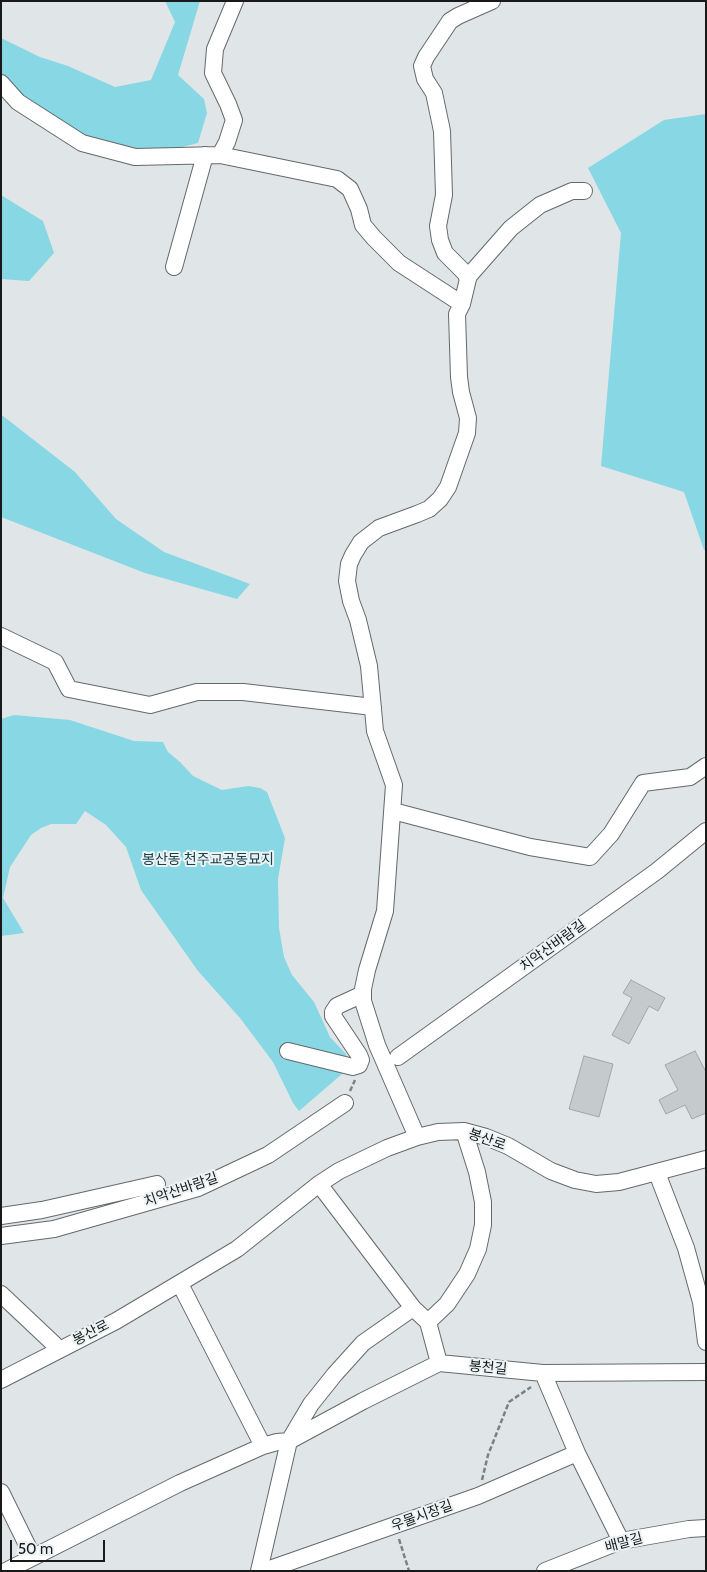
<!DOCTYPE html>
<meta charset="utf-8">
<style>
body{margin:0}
#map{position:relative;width:707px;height:1572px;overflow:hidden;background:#e0e6e7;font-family:Cabin,sans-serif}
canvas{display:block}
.frame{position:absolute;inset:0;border:2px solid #181a1a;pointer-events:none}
.scale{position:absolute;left:10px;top:1540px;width:95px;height:22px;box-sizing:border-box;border:2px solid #181a1a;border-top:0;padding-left:6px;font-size:15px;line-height:18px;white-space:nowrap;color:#181a1a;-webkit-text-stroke:4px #edf3f4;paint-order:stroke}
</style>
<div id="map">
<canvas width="707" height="1572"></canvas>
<div class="frame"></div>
<div class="scale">50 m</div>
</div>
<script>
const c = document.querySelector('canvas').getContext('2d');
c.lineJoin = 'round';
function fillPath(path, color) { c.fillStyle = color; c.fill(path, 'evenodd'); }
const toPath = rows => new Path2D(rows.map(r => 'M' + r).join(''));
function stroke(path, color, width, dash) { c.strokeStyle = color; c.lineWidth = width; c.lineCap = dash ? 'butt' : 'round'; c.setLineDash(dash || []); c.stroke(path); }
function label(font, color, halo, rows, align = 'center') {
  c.font = font + ' Cabin,"Noto Sans KR",sans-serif'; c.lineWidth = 4; c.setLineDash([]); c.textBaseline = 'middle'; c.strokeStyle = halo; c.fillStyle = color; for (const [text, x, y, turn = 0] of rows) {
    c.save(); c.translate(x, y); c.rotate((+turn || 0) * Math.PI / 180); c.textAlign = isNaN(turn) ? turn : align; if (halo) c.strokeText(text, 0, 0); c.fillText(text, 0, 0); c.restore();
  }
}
const green = toPath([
 [165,1,200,1,178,75,204,99,207,113,198,143,174,149,128,151,72,138,1,93,1,38,40,57,68,66,115,87,151,80,175,22],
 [706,114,706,550,704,550,684,492,601,466,621,233,588,168,664,120],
 [1,195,43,221,54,253,29,281,1,279],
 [1,416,3,416,75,472,116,519,164,552,250,584,237,599,145,573,1,517],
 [14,715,70,720,134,741,163,742,168,752,180,762,193,776,222,790,248,786,260,788,267,792,285,838,278,879,279,928,284,957,292,975,314,1002,330,1037,346,1054,348,1063,342,1074,299,1111,293,1103,273,1062,240,1018,198,971,141,890,126,847,106,825,85,811,76,824,51,824,41,828,31,835,10,867,3,898,24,933,1,936,1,719]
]);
const building = toPath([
 [631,980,665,998,658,1011,649,1006,629,1044,612,1035,632,998,623,993,631,980],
 [695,1051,706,1072,706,1113,692,1119,685,1105,666,1114,659,1100,678,1090,665,1065,695,1051],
 [584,1056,613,1064,599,1117,569,1109,584,1056]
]);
const path = toPath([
 [350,1091,355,1080],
 [482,1480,488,1455,509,1402,531,1387],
 [399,1539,409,1571]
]);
const minor = toPath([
 [1,83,18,102,82,143,135,157,220,155,337,179,350,189,359,209,363,225,374,238,399,263,462,304],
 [220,155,227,142,234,120,228,104,213,73,215,49,235,1],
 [174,267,205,155],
 [467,278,511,228,540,205,572,191,584,191],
 [1,636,55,662,69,689,150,705,197,692,243,692,373,707],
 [393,811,530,847,590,857,611,834,643,783,690,777,706,766],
 [288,1051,353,1067,359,1065,361,1060,359,1055,333,1016,333,1012,337,1006,363,994],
 [398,1057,657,871,706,831],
 [417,1137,377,1045,363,1001,363,989,367,970,385,911,394,785,375,731,369,666,358,620,351,601,347,581,349,564,353,555,361,542,379,528,417,514,429,509,440,499,448,487,467,433,468,418,461,392,459,377,457,314,462,304,468,279,465,273,445,253,440,240,438,226,444,195,442,131,434,93,425,79,422,66,426,57,450,21,458,16,492,1],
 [657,1173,686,1248,701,1302,706,1342],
 [319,1184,413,1308,428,1322,439,1363],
 [1,1216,42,1210,157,1184],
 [1,1236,54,1229,198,1188,268,1155,345,1103],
 [180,1284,263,1446],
 [1,1294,54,1344,57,1350],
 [428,1322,447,1304,467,1274,478,1249,483,1225,483,1202,477,1172,464,1131],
 [543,1373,577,1453,621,1541],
 [1,1380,116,1321,237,1249,319,1184,339,1171,387,1148,417,1137,438,1132,464,1131,486,1137,508,1146,551,1171,575,1180,596,1184,619,1182,706,1159],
 [1,1492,33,1557],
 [6,1571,180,1483,263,1446,277,1442,289,1441,363,1401,439,1363,543,1373,706,1372],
 [259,1571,289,1441,311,1404,335,1374,363,1343,413,1308],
 [264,1571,478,1496,577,1453],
 [545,1571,621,1541,689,1529,706,1528]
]);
const parkNames = [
 ["봉산동 천주교공동묘지",208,860]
];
const streetNames = [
 ["치악산바람길",553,946,-36],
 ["봉산로",487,1140,19],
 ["치악산바람길",181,1190,-19],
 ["봉산로",91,1333,-27],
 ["봉천길",488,1368,5],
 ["우물시장길",422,1516,-20],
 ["배말길",624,1543,-15]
];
fillPath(green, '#87d7e4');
fillPath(building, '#c5cacc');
stroke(building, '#a0a5a8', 1);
stroke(minor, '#64696a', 18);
stroke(path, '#7c8081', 2.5, [5, 2.5]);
stroke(minor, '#fff', 16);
label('14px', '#164249', '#edf3f4', parkNames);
label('14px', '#181a1a', '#edf3f4', streetNames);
</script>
